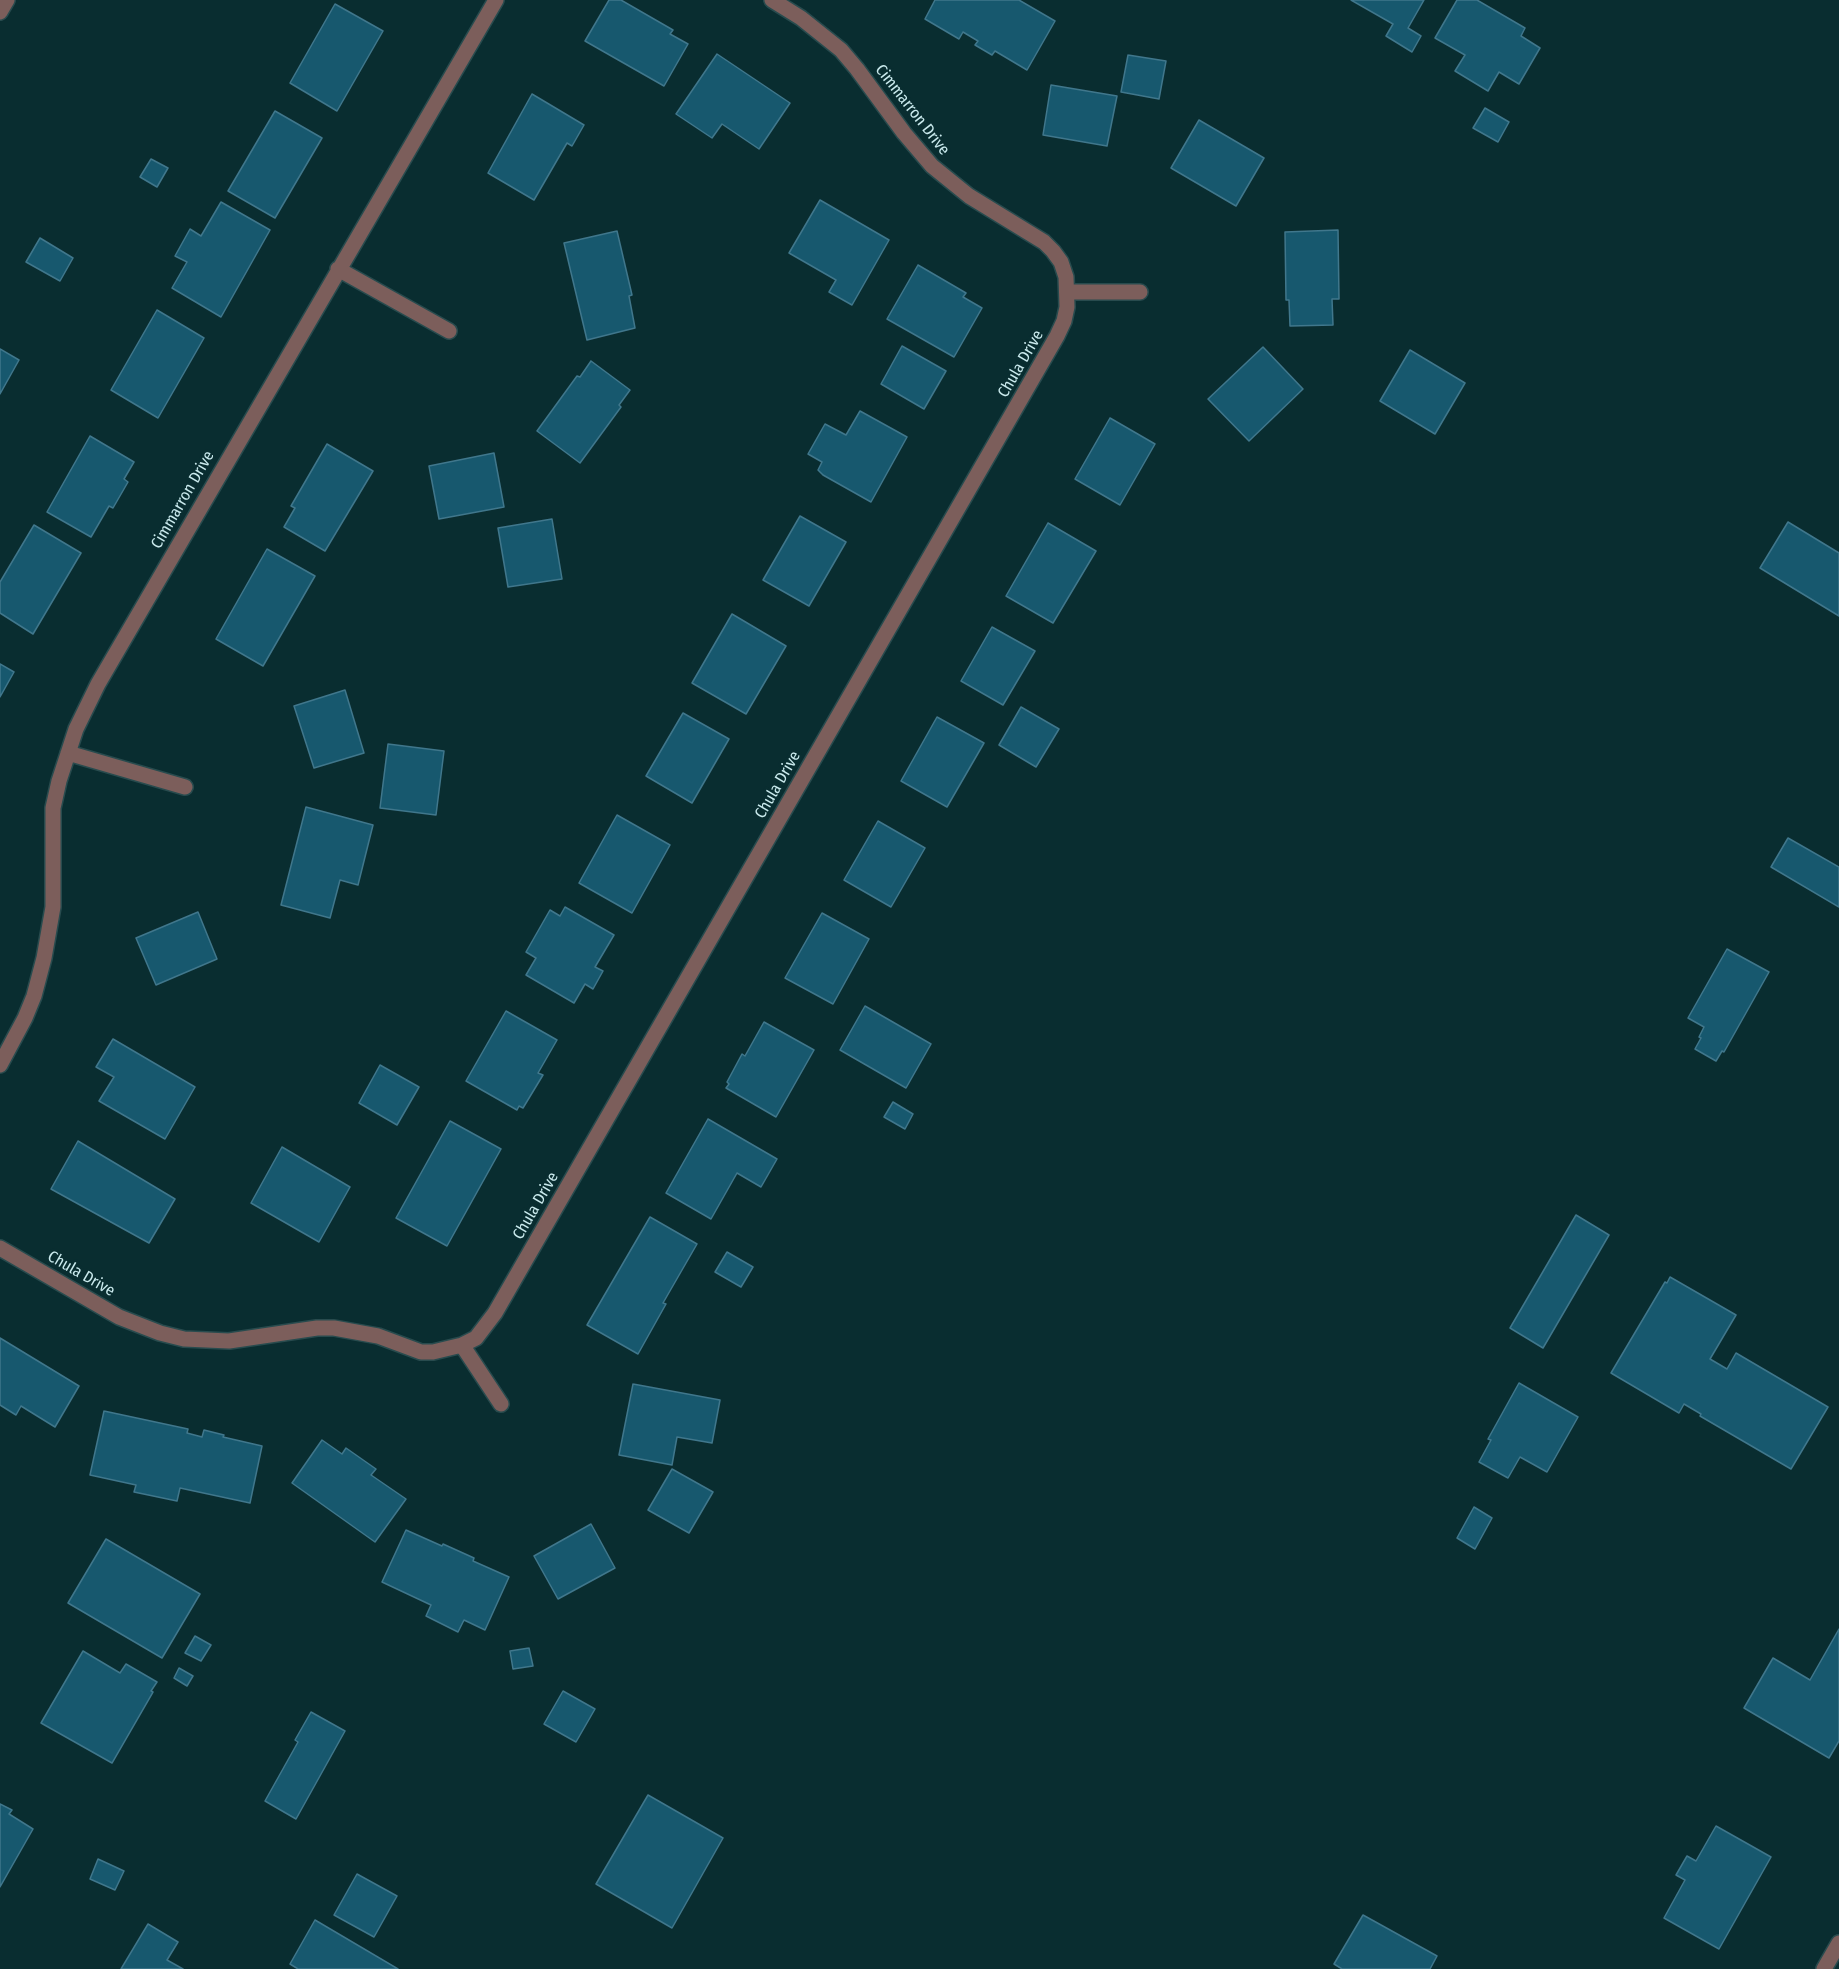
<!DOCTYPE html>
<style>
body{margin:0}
canvas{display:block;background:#092d30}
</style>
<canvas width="1839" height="1969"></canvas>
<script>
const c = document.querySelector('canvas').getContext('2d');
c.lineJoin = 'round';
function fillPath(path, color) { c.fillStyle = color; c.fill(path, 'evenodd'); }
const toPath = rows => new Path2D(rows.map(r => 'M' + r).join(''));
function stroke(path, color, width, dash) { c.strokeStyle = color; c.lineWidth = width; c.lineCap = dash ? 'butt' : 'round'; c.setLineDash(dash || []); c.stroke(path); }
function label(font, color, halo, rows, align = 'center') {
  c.font = font + ' "Fira Sans Condensed",sans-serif'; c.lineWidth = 6; c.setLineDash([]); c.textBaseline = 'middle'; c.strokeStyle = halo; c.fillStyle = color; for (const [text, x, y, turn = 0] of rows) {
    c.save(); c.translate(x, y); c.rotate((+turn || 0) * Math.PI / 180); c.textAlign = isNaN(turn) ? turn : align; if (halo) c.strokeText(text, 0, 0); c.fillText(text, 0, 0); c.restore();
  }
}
const building = toPath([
 [609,0,621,0,673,30,670,34,688,44,664,86,585,41,609,0],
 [935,0,1019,0,1055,21,1027,70,995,51,992,55,975,45,978,41,963,32,959,39,925,19,935,0],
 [1351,0,1424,0,1408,28,1421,36,1412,52,1386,36,1393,24,1351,0],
 [1457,0,1477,0,1525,28,1521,36,1540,48,1519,84,1499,72,1488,91,1455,71,1465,55,1435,38,1457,0],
 [335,4,383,31,337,111,290,83,335,4],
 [717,54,790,103,759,149,722,124,712,138,676,114,717,54],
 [1128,55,1166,61,1159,99,1121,92,1128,55],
 [1051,85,1117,96,1107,146,1043,135,1051,85],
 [532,94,584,125,572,146,567,143,534,200,488,173,532,94],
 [1485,108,1509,122,1498,142,1473,128,1485,108],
 [275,111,322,138,275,218,228,191,275,111],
 [1199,120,1264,158,1236,206,1171,168,1199,120],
 [151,159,168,168,157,187,140,177,151,159],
 [820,200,889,240,852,305,829,292,836,280,789,253,820,200],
 [221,202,270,230,221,317,172,288,187,262,175,256,190,229,201,236,221,202],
 [1338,230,1339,299,1332,299,1333,325,1290,326,1289,300,1286,300,1285,232,1338,230],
 [617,231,632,295,629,296,635,328,587,340,564,243,617,231],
 [40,238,73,258,60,281,26,262,40,238],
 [918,265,966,293,963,297,982,308,954,357,887,319,918,265],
 [157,310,204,338,158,418,111,390,157,310],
 [902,346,946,371,924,409,881,384,902,346],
 [1263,347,1303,389,1249,441,1208,399,1263,347],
 [0,349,19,360,0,394,0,349],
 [1410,350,1465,383,1435,434,1380,401,1410,350],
 [591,361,630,390,619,405,621,407,580,463,537,431,577,376,580,377,591,361],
 [860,411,907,437,871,502,823,475,818,470,822,462,808,454,825,424,846,435,860,411],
 [1110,418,1155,444,1120,505,1075,479,1110,418],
 [90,436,134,462,124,479,128,482,113,508,109,506,91,537,47,512,90,436],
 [327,444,373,471,325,551,284,527,295,508,291,506,327,444],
 [494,453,504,507,439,519,429,466,494,453],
 [800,516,846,542,809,606,763,580,800,516],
 [552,519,562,579,508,587,498,528,552,519],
 [1788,522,1839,553,1839,616,1760,568,1788,522],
 [1048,523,1096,551,1053,623,1006,596,1048,523],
 [34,525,81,553,33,634,0,613,0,582,34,525],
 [267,549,315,576,263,666,216,639,267,549],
 [732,614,786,646,746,714,692,683,732,614],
 [992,627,1035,651,1003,705,961,681,992,627],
 [0,664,14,672,0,697,0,664],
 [345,690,364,753,314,768,294,706,345,690],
 [1021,707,1059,729,1036,767,999,745,1021,707],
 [683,713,729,739,692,803,646,776,683,713],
 [937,717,984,743,947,807,901,781,937,717],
 [388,744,444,751,436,815,380,808,388,744],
 [306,807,373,825,358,885,340,880,330,918,281,905,306,807],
 [617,815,670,845,632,913,579,883,617,815],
 [878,821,925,848,891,907,844,880,878,821],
 [1788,838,1839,867,1839,907,1771,867,1788,838],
 [565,907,614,935,595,967,603,971,593,989,585,984,574,1003,526,975,536,958,526,952,550,910,560,916,565,907],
 [198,912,217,959,156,985,136,938,198,912],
 [822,913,869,939,833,1004,785,978,822,913],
 [1727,949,1769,972,1724,1052,1722,1051,1716,1061,1695,1049,1701,1038,1699,1037,1704,1027,1688,1018,1727,949],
 [865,1006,931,1044,906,1088,840,1050,865,1006],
 [506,1011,557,1040,538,1073,543,1075,523,1108,519,1106,517,1110,466,1081,506,1011],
 [764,1022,814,1050,776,1117,726,1088,729,1084,727,1082,742,1054,745,1056,764,1022],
 [113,1039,195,1087,165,1139,99,1101,114,1077,96,1067,113,1039],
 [380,1065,419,1087,397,1125,359,1103,380,1065],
 [893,1102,913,1114,905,1129,884,1117,893,1102],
 [708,1119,777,1159,761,1187,737,1173,711,1219,666,1193,708,1119],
 [450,1121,501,1149,447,1246,396,1218,450,1121],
 [78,1141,175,1199,149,1243,51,1189,78,1141],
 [282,1147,350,1187,319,1242,251,1203,282,1147],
 [1576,1215,1609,1235,1543,1348,1510,1328,1576,1215],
 [650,1217,697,1244,663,1303,666,1304,638,1354,587,1325,650,1217],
 [727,1252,753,1267,741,1287,715,1272,727,1252],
 [1670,1277,1736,1315,1710,1359,1727,1369,1736,1353,1828,1407,1791,1469,1700,1416,1701,1414,1684,1404,1679,1413,1611,1373,1665,1282,1667,1283,1670,1277],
 [0,1338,79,1386,55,1427,21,1406,16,1415,0,1405,0,1338],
 [1519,1383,1578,1417,1547,1472,1520,1457,1508,1478,1479,1462,1491,1440,1488,1439,1519,1383],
 [633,1384,720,1400,712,1443,677,1437,672,1465,619,1455,633,1384],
 [104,1411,188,1429,187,1433,202,1437,204,1430,224,1435,223,1437,262,1446,250,1503,180,1488,177,1501,134,1492,136,1485,90,1475,104,1411],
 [322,1440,342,1454,346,1448,376,1469,371,1475,406,1499,375,1542,292,1483,322,1440],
 [672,1469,713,1492,689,1533,648,1510,672,1469],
 [1474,1507,1492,1518,1475,1549,1457,1538,1474,1507],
 [591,1524,615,1568,558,1599,534,1556,591,1524],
 [406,1530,442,1546,443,1544,474,1558,473,1561,509,1577,485,1630,464,1620,458,1632,426,1616,431,1605,382,1582,406,1530],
 [106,1539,200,1594,162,1658,68,1603,106,1539],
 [1839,1629,1839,1741,1829,1758,1744,1708,1773,1658,1810,1680,1839,1629],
 [195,1636,211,1645,201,1661,185,1653,195,1636],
 [529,1648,533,1666,513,1669,510,1651,529,1648],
 [83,1651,120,1673,126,1664,157,1682,151,1691,153,1692,112,1763,41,1723,83,1651],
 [179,1668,193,1676,187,1686,174,1678,179,1668],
 [563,1691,595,1709,576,1742,544,1724,563,1691],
 [311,1712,345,1731,296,1819,265,1801,298,1742,295,1740,311,1712],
 [648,1795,723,1838,672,1928,596,1884,648,1795],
 [0,1804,12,1810,9,1814,33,1829,0,1887,0,1804],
 [1716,1826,1771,1857,1719,1949,1664,1918,1685,1880,1676,1875,1687,1856,1696,1861,1716,1826],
 [98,1859,124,1871,115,1890,90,1879,98,1859],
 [357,1874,397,1896,374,1937,334,1915,357,1874],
 [1363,1915,1437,1956,1430,1969,1342,1969,1334,1964,1363,1915],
 [315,1920,398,1969,298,1969,290,1964,315,1920],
 [148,1924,178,1942,167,1960,183,1969,121,1969,148,1924]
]);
const lane = toPath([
 [0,12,7,0]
]);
const street = toPath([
 [338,269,449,331],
 [1067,292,1140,292],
 [68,753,185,787],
 [0,1065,25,1018,34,996,44,958,53,907,53,808,59,781,76,729,98,684,496,0],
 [0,1248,119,1317,160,1333,184,1339,229,1341,317,1328,334,1328,378,1336,421,1352,433,1352,462,1345,476,1338,495,1313,1057,336,1064,321,1067,307,1066,277,1061,262,1053,251,1044,242,969,196,932,166,904,133,857,69,841,50,801,18,772,0],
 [462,1345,501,1404],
 [1824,1969,1839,1943]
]);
const streetNames = [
 ["Cimmarron Drive",912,110,52],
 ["Chula Drive",1021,364,-60],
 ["Cimmarron Drive",183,500,-60],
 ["Chula Drive",778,785,-60],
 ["Chula Drive",536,1206,-60],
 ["Chula Drive",81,1274,30]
];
fillPath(building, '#17586e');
stroke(building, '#40778c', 1.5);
stroke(lane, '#284b4e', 18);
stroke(street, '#284b4e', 18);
stroke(lane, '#7c5e5b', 15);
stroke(street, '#7c5e5b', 15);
label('16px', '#caeaed', '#092d30', streetNames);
</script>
